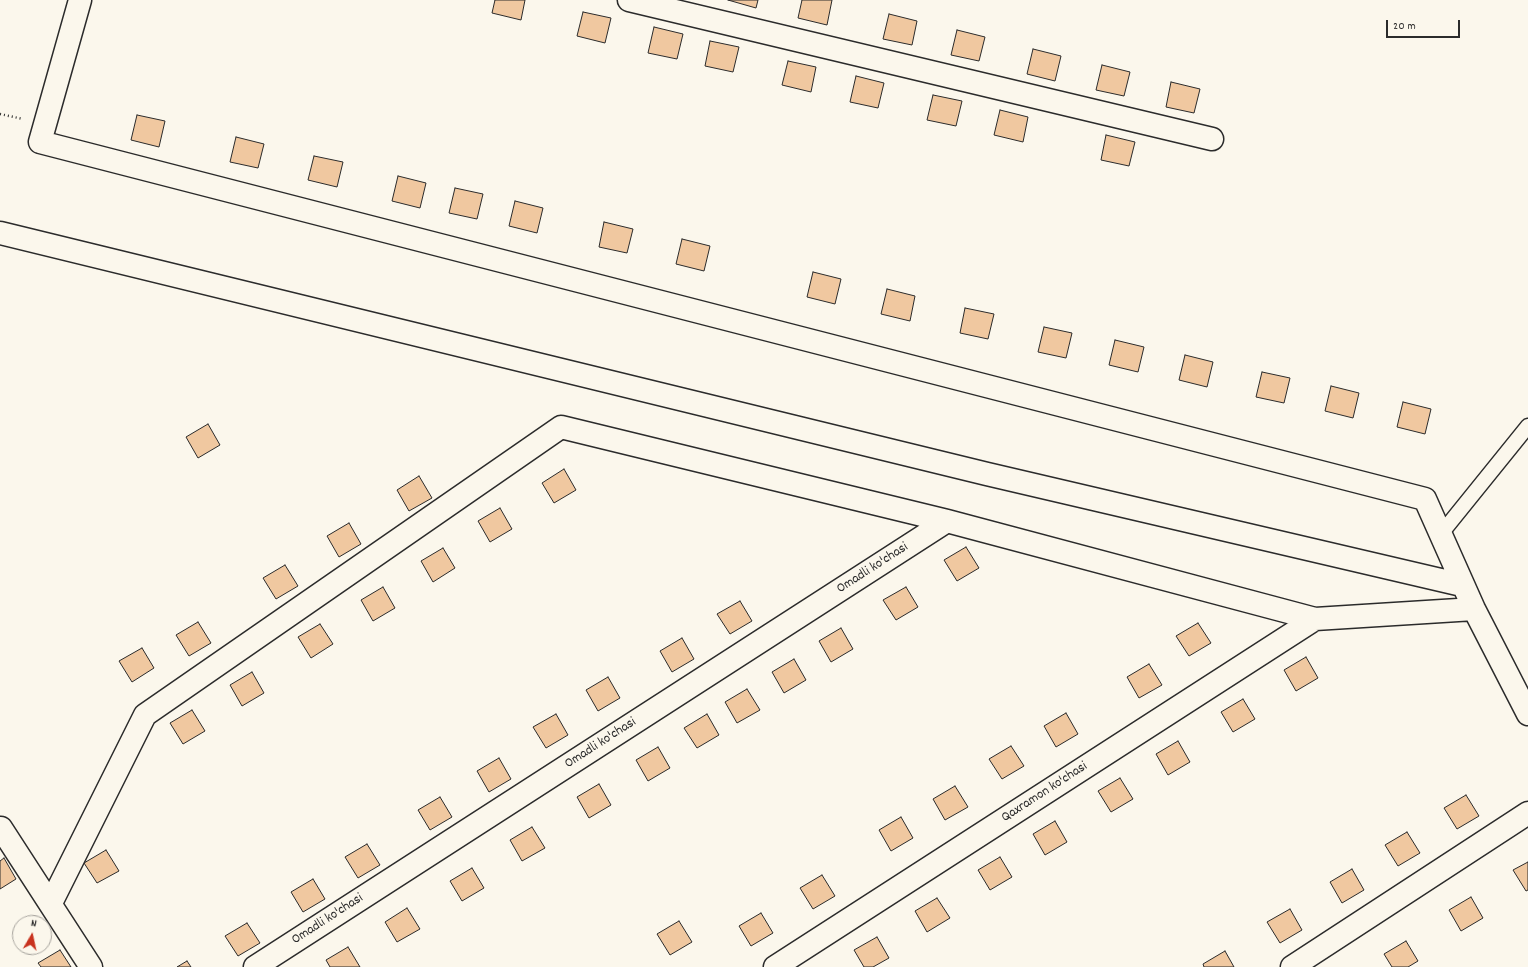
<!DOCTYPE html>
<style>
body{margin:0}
#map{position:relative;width:1528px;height:967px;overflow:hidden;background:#fbf7ec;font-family:Dekko,sans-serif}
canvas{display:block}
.north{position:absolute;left:12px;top:915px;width:40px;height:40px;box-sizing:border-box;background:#fbf7ec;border:1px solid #a8a59f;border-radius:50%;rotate:9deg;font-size:11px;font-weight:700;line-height:16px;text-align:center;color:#2b2b2b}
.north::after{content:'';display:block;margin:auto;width:14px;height:18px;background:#c8321e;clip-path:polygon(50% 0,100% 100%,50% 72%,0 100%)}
.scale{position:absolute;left:1386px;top:20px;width:74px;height:18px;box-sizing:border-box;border:2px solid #2b2b2b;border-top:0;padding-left:5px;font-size:12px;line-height:14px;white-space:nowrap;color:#2b2b2b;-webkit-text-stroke:3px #fbf7ec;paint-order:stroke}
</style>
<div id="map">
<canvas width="1528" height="967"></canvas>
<div class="north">N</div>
<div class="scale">20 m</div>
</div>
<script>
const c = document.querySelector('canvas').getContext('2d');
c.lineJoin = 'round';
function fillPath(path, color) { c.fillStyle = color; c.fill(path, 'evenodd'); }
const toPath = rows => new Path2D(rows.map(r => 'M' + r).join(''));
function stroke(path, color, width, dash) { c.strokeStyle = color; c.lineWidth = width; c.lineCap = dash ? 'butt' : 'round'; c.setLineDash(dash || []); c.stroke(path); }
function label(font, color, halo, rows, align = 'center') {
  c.font = font + ' Dekko,sans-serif'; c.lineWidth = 3.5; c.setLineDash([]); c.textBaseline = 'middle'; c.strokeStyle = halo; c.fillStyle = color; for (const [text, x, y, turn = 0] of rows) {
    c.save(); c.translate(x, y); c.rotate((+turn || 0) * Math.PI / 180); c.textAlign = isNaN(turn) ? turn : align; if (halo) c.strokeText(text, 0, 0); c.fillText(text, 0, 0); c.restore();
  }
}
const building = toPath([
 [495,0,525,0,521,20,492,13,495,0],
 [728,0,758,0,756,8,728,0],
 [802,0,832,0,827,25,798,18,802,0],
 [583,12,611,18,605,43,577,36,583,12],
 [889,14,917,21,912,45,883,39,889,14],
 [654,27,683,34,677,59,648,53,654,27],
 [957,30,985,37,979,61,951,55,957,30],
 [710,41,739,47,733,72,705,66,710,41],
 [1033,49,1061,56,1055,81,1027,74,1033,49],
 [788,61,816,67,811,92,782,85,788,61],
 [1102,65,1130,72,1124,96,1096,90,1102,65],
 [856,76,884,83,878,108,850,102,856,76],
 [1171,82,1200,89,1194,113,1166,107,1171,82],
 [933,95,962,101,956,126,927,120,933,95],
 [1000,110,1028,117,1023,142,994,135,1000,110],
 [137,115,165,121,159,147,131,140,137,115],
 [1106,135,1135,142,1129,166,1101,160,1106,135],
 [236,137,264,144,258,168,230,162,236,137],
 [314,156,343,162,337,187,308,180,314,156],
 [398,176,426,183,420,208,392,201,398,176],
 [455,188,483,194,477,219,449,213,455,188],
 [515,201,543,208,537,233,509,226,515,201],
 [604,222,633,229,627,253,599,247,604,222],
 [682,239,710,246,704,271,676,264,682,239],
 [813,272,841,279,835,304,807,297,813,272],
 [887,289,915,296,910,321,881,314,887,289],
 [965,308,994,314,988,339,960,333,965,308],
 [1044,327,1072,333,1066,358,1038,352,1044,327],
 [1115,340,1144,347,1138,372,1109,365,1115,340],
 [1185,355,1213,362,1207,387,1179,380,1185,355],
 [1262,372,1290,378,1284,403,1256,397,1262,372],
 [1331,386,1359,393,1353,418,1325,411,1331,386],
 [1403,402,1431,409,1425,434,1397,427,1403,402],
 [208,424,220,445,198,458,186,437,208,424],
 [564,469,576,490,554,503,542,483,564,469],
 [419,476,432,498,409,511,397,490,419,476],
 [500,508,512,529,490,542,478,521,500,508],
 [349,523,361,544,339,557,327,536,349,523],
 [966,547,979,568,957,581,944,560,966,547],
 [443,548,455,568,433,582,421,561,443,548],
 [285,565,298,586,276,599,263,578,285,565],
 [383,587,395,608,373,621,361,600,383,587],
 [906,587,918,607,896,620,883,600,906,587],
 [740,601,752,621,730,634,717,614,740,601],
 [198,622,211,643,189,656,176,635,198,622],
 [1198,623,1211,643,1189,656,1176,636,1198,623],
 [320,624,333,644,311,658,298,637,320,624],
 [841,628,853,649,831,662,819,641,841,628],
 [682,638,694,659,672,672,660,651,682,638],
 [142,648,154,668,132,682,119,661,142,648],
 [1306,657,1318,678,1296,691,1284,670,1306,657],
 [794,659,806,680,784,693,772,672,794,659],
 [1149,664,1162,685,1139,698,1127,677,1149,664],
 [252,672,264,693,242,706,230,685,252,672],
 [608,677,620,698,598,711,586,690,608,677],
 [747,689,760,710,737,723,725,702,747,689],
 [1243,699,1255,719,1233,732,1221,712,1243,699],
 [192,710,205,731,183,744,170,723,192,710],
 [1066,713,1078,734,1056,747,1044,726,1066,713],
 [556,714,568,735,546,748,533,727,556,714],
 [707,714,719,735,697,748,684,728,707,714],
 [1178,741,1190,762,1168,775,1156,754,1178,741],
 [1011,746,1024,766,1002,779,989,759,1011,746],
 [658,747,670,768,648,781,636,760,658,747],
 [499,758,511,779,489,792,477,771,499,758],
 [1120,778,1133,799,1111,812,1098,791,1120,778],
 [599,784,611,805,589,818,577,797,599,784],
 [955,786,968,807,945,820,933,799,955,786],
 [1466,795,1479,816,1457,829,1444,808,1466,795],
 [440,797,452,817,430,830,418,810,440,797],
 [901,817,913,838,891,851,879,830,901,817],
 [1055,821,1067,842,1045,855,1033,834,1055,821],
 [532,827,545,848,522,861,510,840,532,827],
 [1407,832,1420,853,1398,866,1385,845,1407,832],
 [367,844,380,865,358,878,345,857,367,844],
 [106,850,119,871,97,883,84,863,106,850],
 [1000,857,1012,877,990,890,978,870,1000,857],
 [4,858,16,879,0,889,0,861,4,858],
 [1528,862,1528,890,1526,891,1513,870,1528,862],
 [472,868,484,888,462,901,450,881,472,868],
 [1352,869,1364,890,1342,903,1330,882,1352,869],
 [822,875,835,896,813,909,800,888,822,875],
 [313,879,325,899,303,912,291,892,313,879],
 [1471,897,1483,918,1461,931,1449,910,1471,897],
 [937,898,950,918,927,932,915,911,937,898],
 [407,908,420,929,397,942,385,922,407,908],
 [1290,909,1302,930,1280,943,1267,922,1290,909],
 [761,913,773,933,751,946,739,926,761,913],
 [679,921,692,942,670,955,657,934,679,921],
 [247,923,260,943,238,956,225,936,247,923],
 [877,937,889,958,873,967,864,967,854,950,877,937],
 [1406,941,1418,961,1408,967,1392,967,1384,954,1406,941],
 [348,947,360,967,330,967,326,960,348,947],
 [60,950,71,967,41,967,38,963,60,950],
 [1225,951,1234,967,1204,967,1203,964,1225,951],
 [187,961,191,967,177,967,187,961]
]);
const path = toPath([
 [0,114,23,119]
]);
const service = toPath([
 [1440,535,1528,426]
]);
const minor = toPath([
 [80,0,40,142,1425,499,1474,609,1528,714],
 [629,0,1212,139],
 [0,233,987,474,1462,585],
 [1,828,91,967],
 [51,903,145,715,561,427,947,521,1315,619,1474,609],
 [255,967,947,521],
 [775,967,1315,619],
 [1292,967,1528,813]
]);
const streetNames = [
 ["Omadli ko'chasi",873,569,-33],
 ["Omadli ko'chasi",601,744,-33],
 ["Qaxramon ko'chasi",1045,793,-33],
 ["Omadli ko'chasi",328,920,-33]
];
fillPath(building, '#f0c8a0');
stroke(building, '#2b2b2b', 1);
stroke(service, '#2b2b2b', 17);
stroke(minor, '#2b2b2b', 25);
stroke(path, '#2b2b2b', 2.5, [1, 3]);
stroke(service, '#fbf7ec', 14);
stroke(minor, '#fbf7ec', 22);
label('14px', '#2b2b2b', '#fbf7ec', streetNames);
</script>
